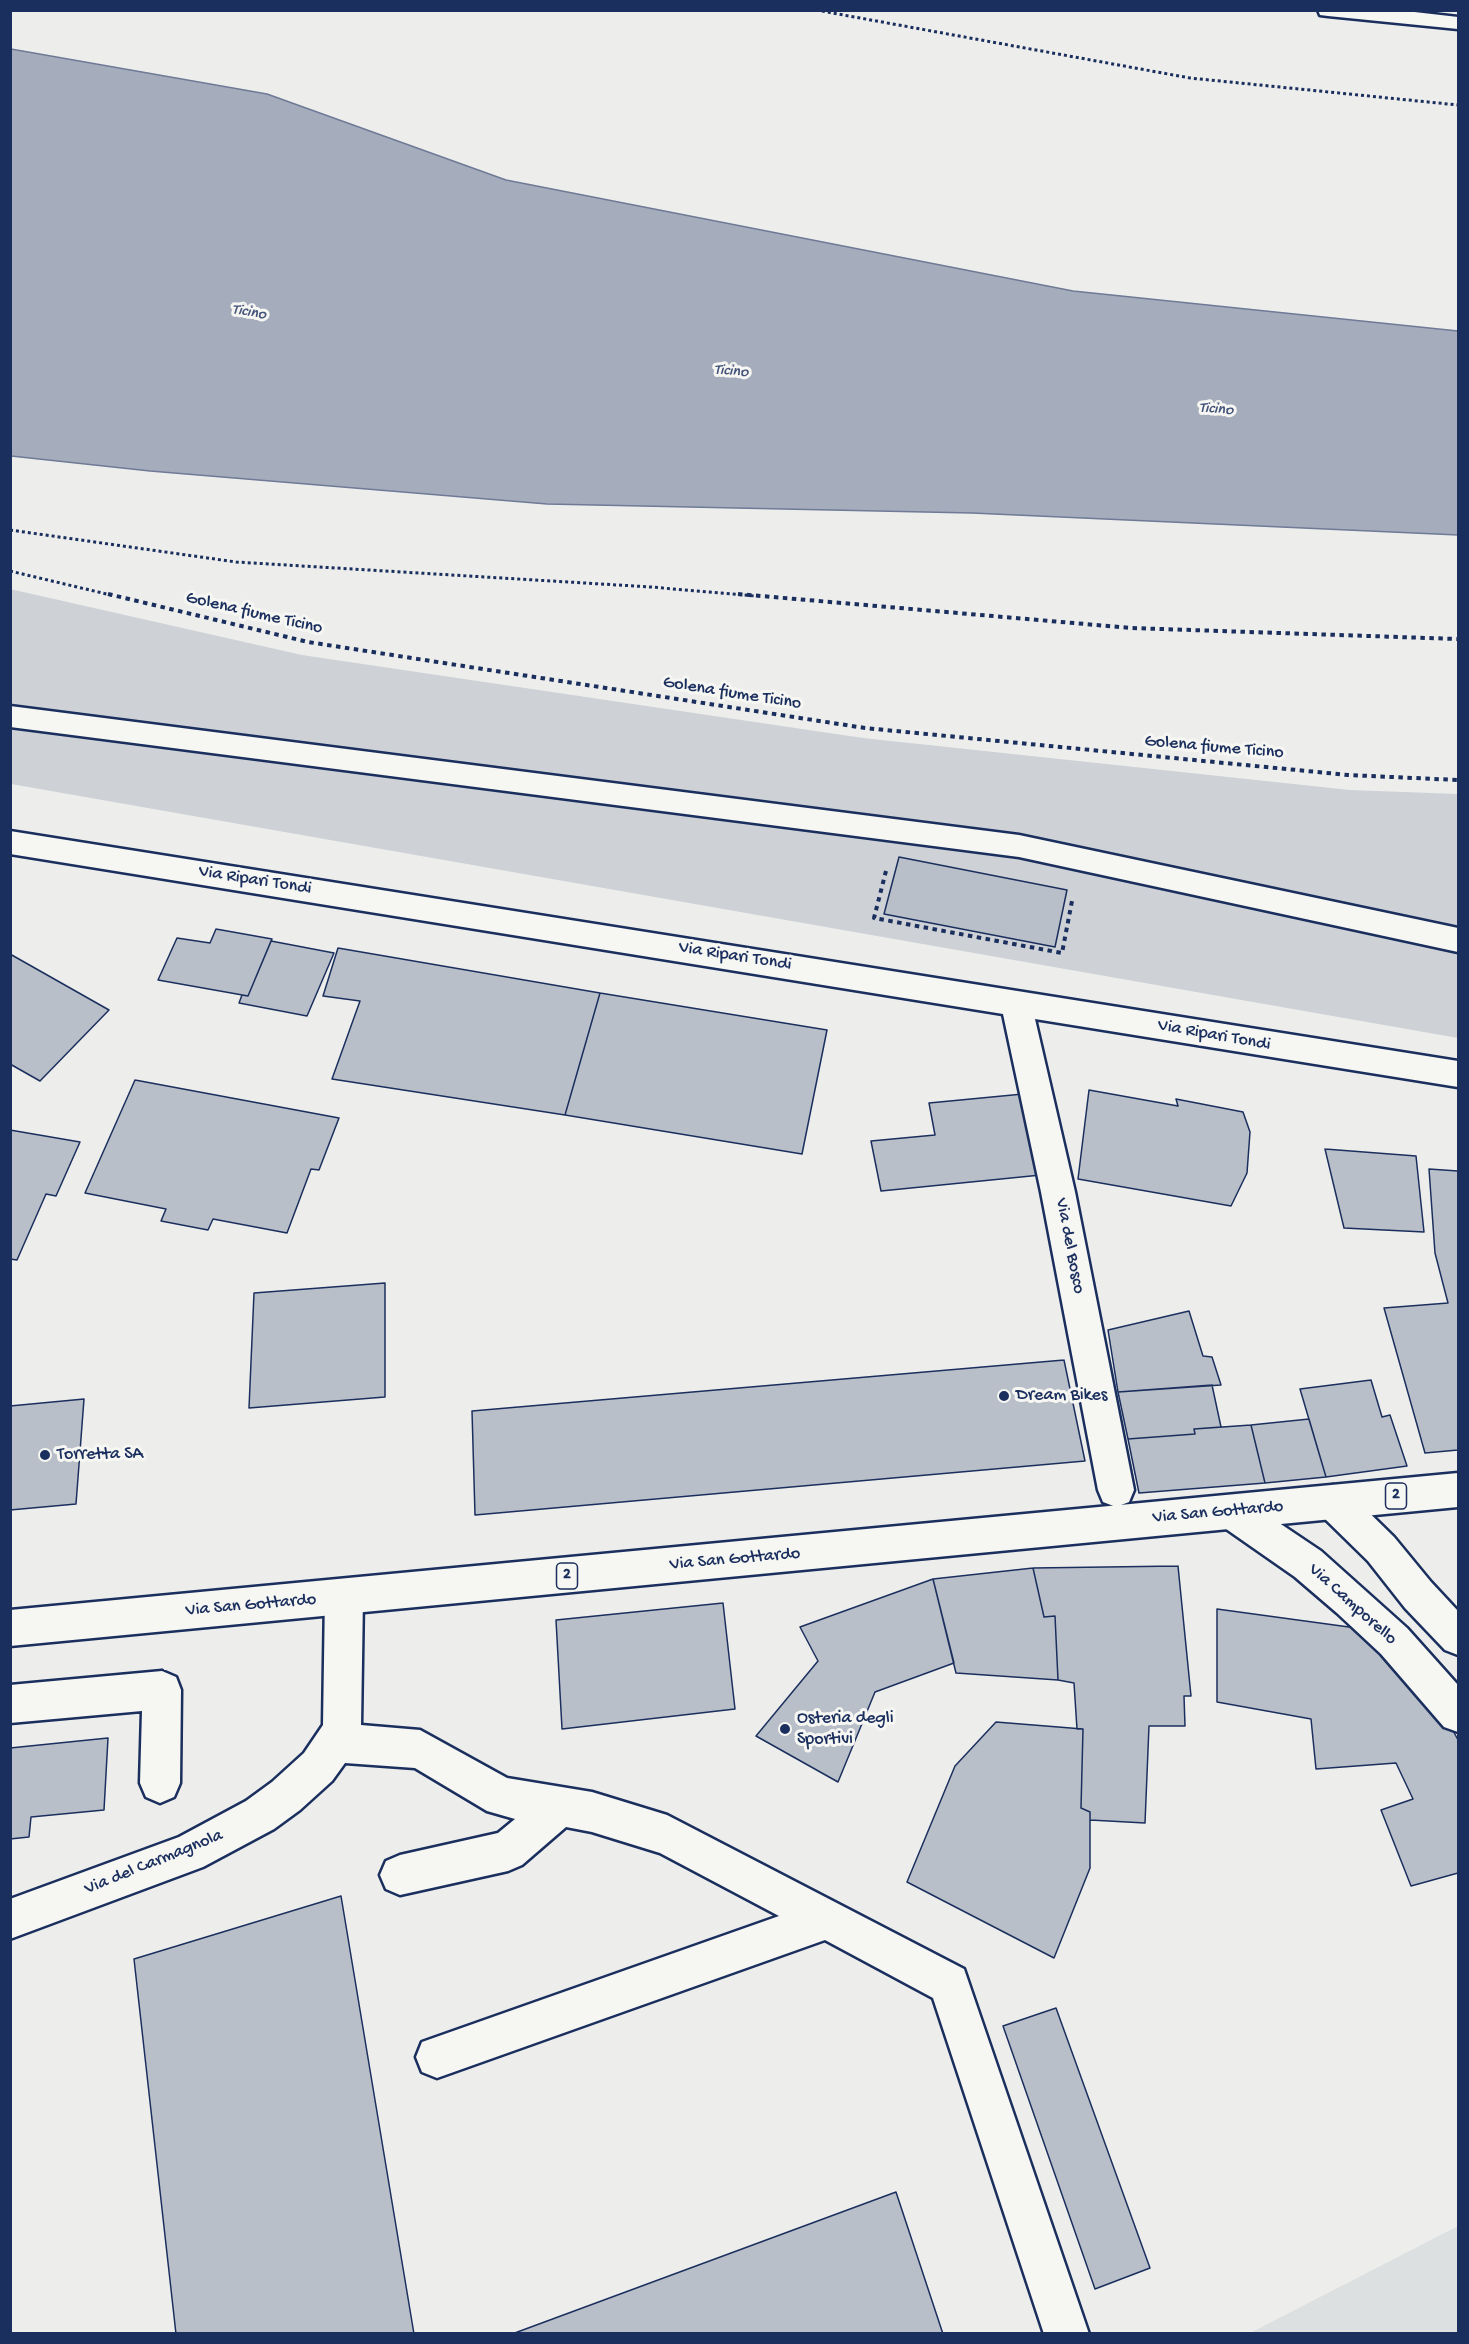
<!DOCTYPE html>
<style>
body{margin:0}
#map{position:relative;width:1469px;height:2344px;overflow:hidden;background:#edeeec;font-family:"Gochi Hand",sans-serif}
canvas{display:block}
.frame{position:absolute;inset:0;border:12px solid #1b2f5e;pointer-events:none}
</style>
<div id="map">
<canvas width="1469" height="2344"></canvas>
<div class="frame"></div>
</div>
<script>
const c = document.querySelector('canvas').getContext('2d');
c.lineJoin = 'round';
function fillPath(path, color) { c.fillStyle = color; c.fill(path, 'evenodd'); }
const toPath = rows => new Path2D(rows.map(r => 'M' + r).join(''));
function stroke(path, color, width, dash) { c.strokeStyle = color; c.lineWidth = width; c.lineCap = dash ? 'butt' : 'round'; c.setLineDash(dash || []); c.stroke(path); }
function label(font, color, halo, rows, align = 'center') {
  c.font = font + ' "Gochi Hand",sans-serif'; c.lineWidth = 6; c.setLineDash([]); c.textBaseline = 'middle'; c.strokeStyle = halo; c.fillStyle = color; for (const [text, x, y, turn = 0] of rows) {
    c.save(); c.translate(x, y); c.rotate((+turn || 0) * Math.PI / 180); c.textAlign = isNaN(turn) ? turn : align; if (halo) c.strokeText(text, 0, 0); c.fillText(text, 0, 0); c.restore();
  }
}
const built = toPath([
 [1458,2226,1458,2333,1250,2333]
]);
const green = toPath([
 [10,589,302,655,863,738,1350,790,1458,794,1458,1038,11,784]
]);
const water = toPath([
 [11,49,267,94,506,180,1073,291,1458,331,1458,535,972,513,547,504,150,471,11,456,11,49]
]);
const building = toPath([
 [899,857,1067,890,1055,947,884,914,899,857],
 [216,929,272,939,248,996,158,980,177,938,210,943,216,929],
 [271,941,334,953,307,1016,239,1003,242,995,248,996,271,941],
 [338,948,600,993,565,1115,332,1079,360,1001,323,996,338,948],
 [10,954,109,1010,40,1081,10,1064,10,954],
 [600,993,827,1030,802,1154,565,1115,600,993],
 [135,1080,339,1118,319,1170,311,1169,287,1233,213,1219,208,1230,161,1221,166,1209,85,1193,135,1080],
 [1089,1090,1178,1106,1176,1099,1243,1112,1250,1132,1247,1173,1231,1206,1078,1179,1089,1090],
 [1023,1094,1041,1175,881,1191,871,1141,935,1135,929,1103,1023,1094],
 [10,1130,80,1142,56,1196,46,1194,17,1260,10,1259,10,1130],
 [1325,1149,1416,1156,1424,1232,1344,1228,1325,1149],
 [1429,1169,1458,1171,1458,1450,1425,1453,1384,1308,1448,1303,1435,1253,1429,1169],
 [385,1283,385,1397,249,1408,254,1293,385,1283],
 [1189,1311,1203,1356,1212,1357,1221,1385,1118,1392,1108,1330,1189,1311],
 [1064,1360,1085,1461,475,1515,472,1411,1064,1360],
 [1371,1380,1382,1417,1390,1415,1407,1466,1326,1477,1300,1389,1371,1380],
 [1212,1385,1221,1427,1194,1429,1195,1434,1128,1439,1118,1392,1212,1385],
 [84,1399,76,1504,10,1510,10,1406,84,1399],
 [1309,1419,1326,1477,1265,1483,1251,1425,1309,1419],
 [1251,1425,1265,1483,1139,1493,1128,1439,1195,1434,1194,1429,1251,1425],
 [1178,1566,1191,1696,1184,1696,1185,1726,1149,1726,1145,1823,1090,1820,1090,1812,1081,1808,1083,1729,1077,1729,1074,1683,1058,1680,1055,1616,1044,1617,1033,1568,1178,1566],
 [1033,1568,1044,1617,1055,1616,1058,1680,956,1673,933,1579,1033,1568],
 [933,1579,954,1663,875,1692,838,1782,756,1736,818,1661,800,1627,933,1579],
 [723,1603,735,1709,562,1729,556,1620,723,1603],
 [1217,1609,1371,1630,1447,1719,1458,1740,1458,1873,1411,1886,1381,1810,1413,1799,1396,1763,1316,1769,1311,1719,1217,1702,1217,1609],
 [996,1722,1083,1729,1081,1808,1090,1812,1090,1868,1054,1958,907,1882,955,1766,996,1722],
 [108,1738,104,1810,31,1817,29,1837,10,1839,10,1748,108,1738],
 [341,1896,414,2334,176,2334,134,1959,341,1896],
 [1056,2008,1150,2268,1095,2289,1003,2026,1056,2008],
 [896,2192,943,2334,512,2334,896,2192]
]);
const pathFar1 = toPath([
 [816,10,1190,78,1458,105],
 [10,530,236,562,651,587,755,596],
 [10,571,115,596]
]);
const path = toPath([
 [108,594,308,642,865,728,1348,775,1458,780],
 [738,594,1131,628,1458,639],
 [886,871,874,918,1062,953,1072,901]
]);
const minor = toPath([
 [10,706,1019,835,1458,928,1458,952,1019,857,10,727,10,706],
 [10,831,1458,1061,1458,1087,1035,1019,1075,1192,1134,1490,1129,1502,1116,1507,1103,1502,1098,1490,1041,1192,1003,1014,10,854,10,831],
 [1333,1485,1346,1490,1394,1537,1431,1582,1458,1611,1458,1655,1445,1650,1405,1608,1368,1561,1320,1514,1315,1502,1320,1490,1333,1485],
 [1232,1495,1245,1500,1321,1551,1407,1628,1458,1685,1458,1732,1444,1727,1381,1654,1337,1613,1295,1577,1219,1524,1214,1512,1219,1500,1232,1495],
 [344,1579,357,1584,363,1597,361,1725,420,1730,507,1778,592,1792,667,1815,964,1969,1089,2334,1044,2334,933,1998,825,1940,437,2078,422,2072,416,2057,422,2042,779,1916,660,1853,592,1832,566,1827,522,1865,508,1871,400,1895,386,1889,380,1875,386,1861,400,1855,498,1833,515,1819,487,1811,415,1768,345,1763,332,1781,300,1810,274,1829,203,1867,10,1939,10,1899,179,1837,246,1801,272,1782,304,1753,323,1725,325,1597,331,1584,344,1579],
 [162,1671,176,1677,181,1690,180,1783,174,1797,160,1803,146,1797,140,1783,142,1711,10,1723,10,1685,162,1671]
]);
const major = toPath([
 [1458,1473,1458,1507,10,1646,10,1610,1458,1473]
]);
const highway = toPath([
 [1318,10,1397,10,1458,17,1458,29,1328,16,1320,15,1318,10]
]);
const markers = [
 [1004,1396,6,"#1b2f5e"],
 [45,1455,6,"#1b2f5e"],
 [785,1729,6,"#1b2f5e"]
];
const farWaternames = [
 ["Ticino",249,313,10],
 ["Ticino",731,372,5],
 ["Ticino",1216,410,5]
];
const shields = [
 [1396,1496,21],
 [567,1576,21]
];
const shieldNames = [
 ["2",1396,1496],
 ["2",567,1576]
];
const streetNames = [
 ["Golena fiume Ticino",254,614,13],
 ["Golena fiume Ticino",732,694,9],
 ["Golena fiume Ticino",1214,748,5],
 ["Via Ripari Tondi",255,881,9],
 ["Via Ripari Tondi",735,957,9],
 ["Via Ripari Tondi",1214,1036,10],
 ["Via del Bosco",1069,1246,79],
 ["Via San Gottardo",1218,1513,-5],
 ["Via San Gottardo",735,1560,-5],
 ["Via Camporello",1352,1605,42],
 ["Via San Gottardo",251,1606,-5],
 ["Via del Carmagnola",154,1863,-22]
];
const poiNames = [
 ["Dream Bikes",1016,1396],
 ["Torretta SA",57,1455],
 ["Osteria degli",797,1719],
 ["Sportivi",797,1740]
];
fillPath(built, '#dde0e1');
fillPath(green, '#ced2d7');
fillPath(water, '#a5acbc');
stroke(water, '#6e7a96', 1.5);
fillPath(building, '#b9bfc8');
stroke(building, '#1b2f5e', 1.5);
stroke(minor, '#1b2f5e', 5);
stroke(major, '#1b2f5e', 5);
stroke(highway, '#1b2f5e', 5);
stroke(pathFar1, '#1b2f5e', 3, [3, 3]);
stroke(path, '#1b2f5e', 4, [4.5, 4.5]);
fillPath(minor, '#f6f6f2');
fillPath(major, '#f6f6f2');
fillPath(highway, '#f6f6f2');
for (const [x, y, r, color] of markers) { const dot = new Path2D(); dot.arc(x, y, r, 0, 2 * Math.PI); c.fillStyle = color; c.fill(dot); stroke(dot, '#f6f6f2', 2); }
label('italic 16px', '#44547a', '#f6f6f2', farWaternames);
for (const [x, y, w] of shields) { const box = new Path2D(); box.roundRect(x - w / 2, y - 13, w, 26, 4.5); c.fillStyle = '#f6f6f2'; c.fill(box); stroke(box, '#1b2f5e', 1.5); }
label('bold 16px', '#1b2f5e', null, shieldNames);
label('18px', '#1b2f5e', '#f6f6f2', streetNames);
label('18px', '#1b2f5e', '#f6f6f2', poiNames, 'left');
</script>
